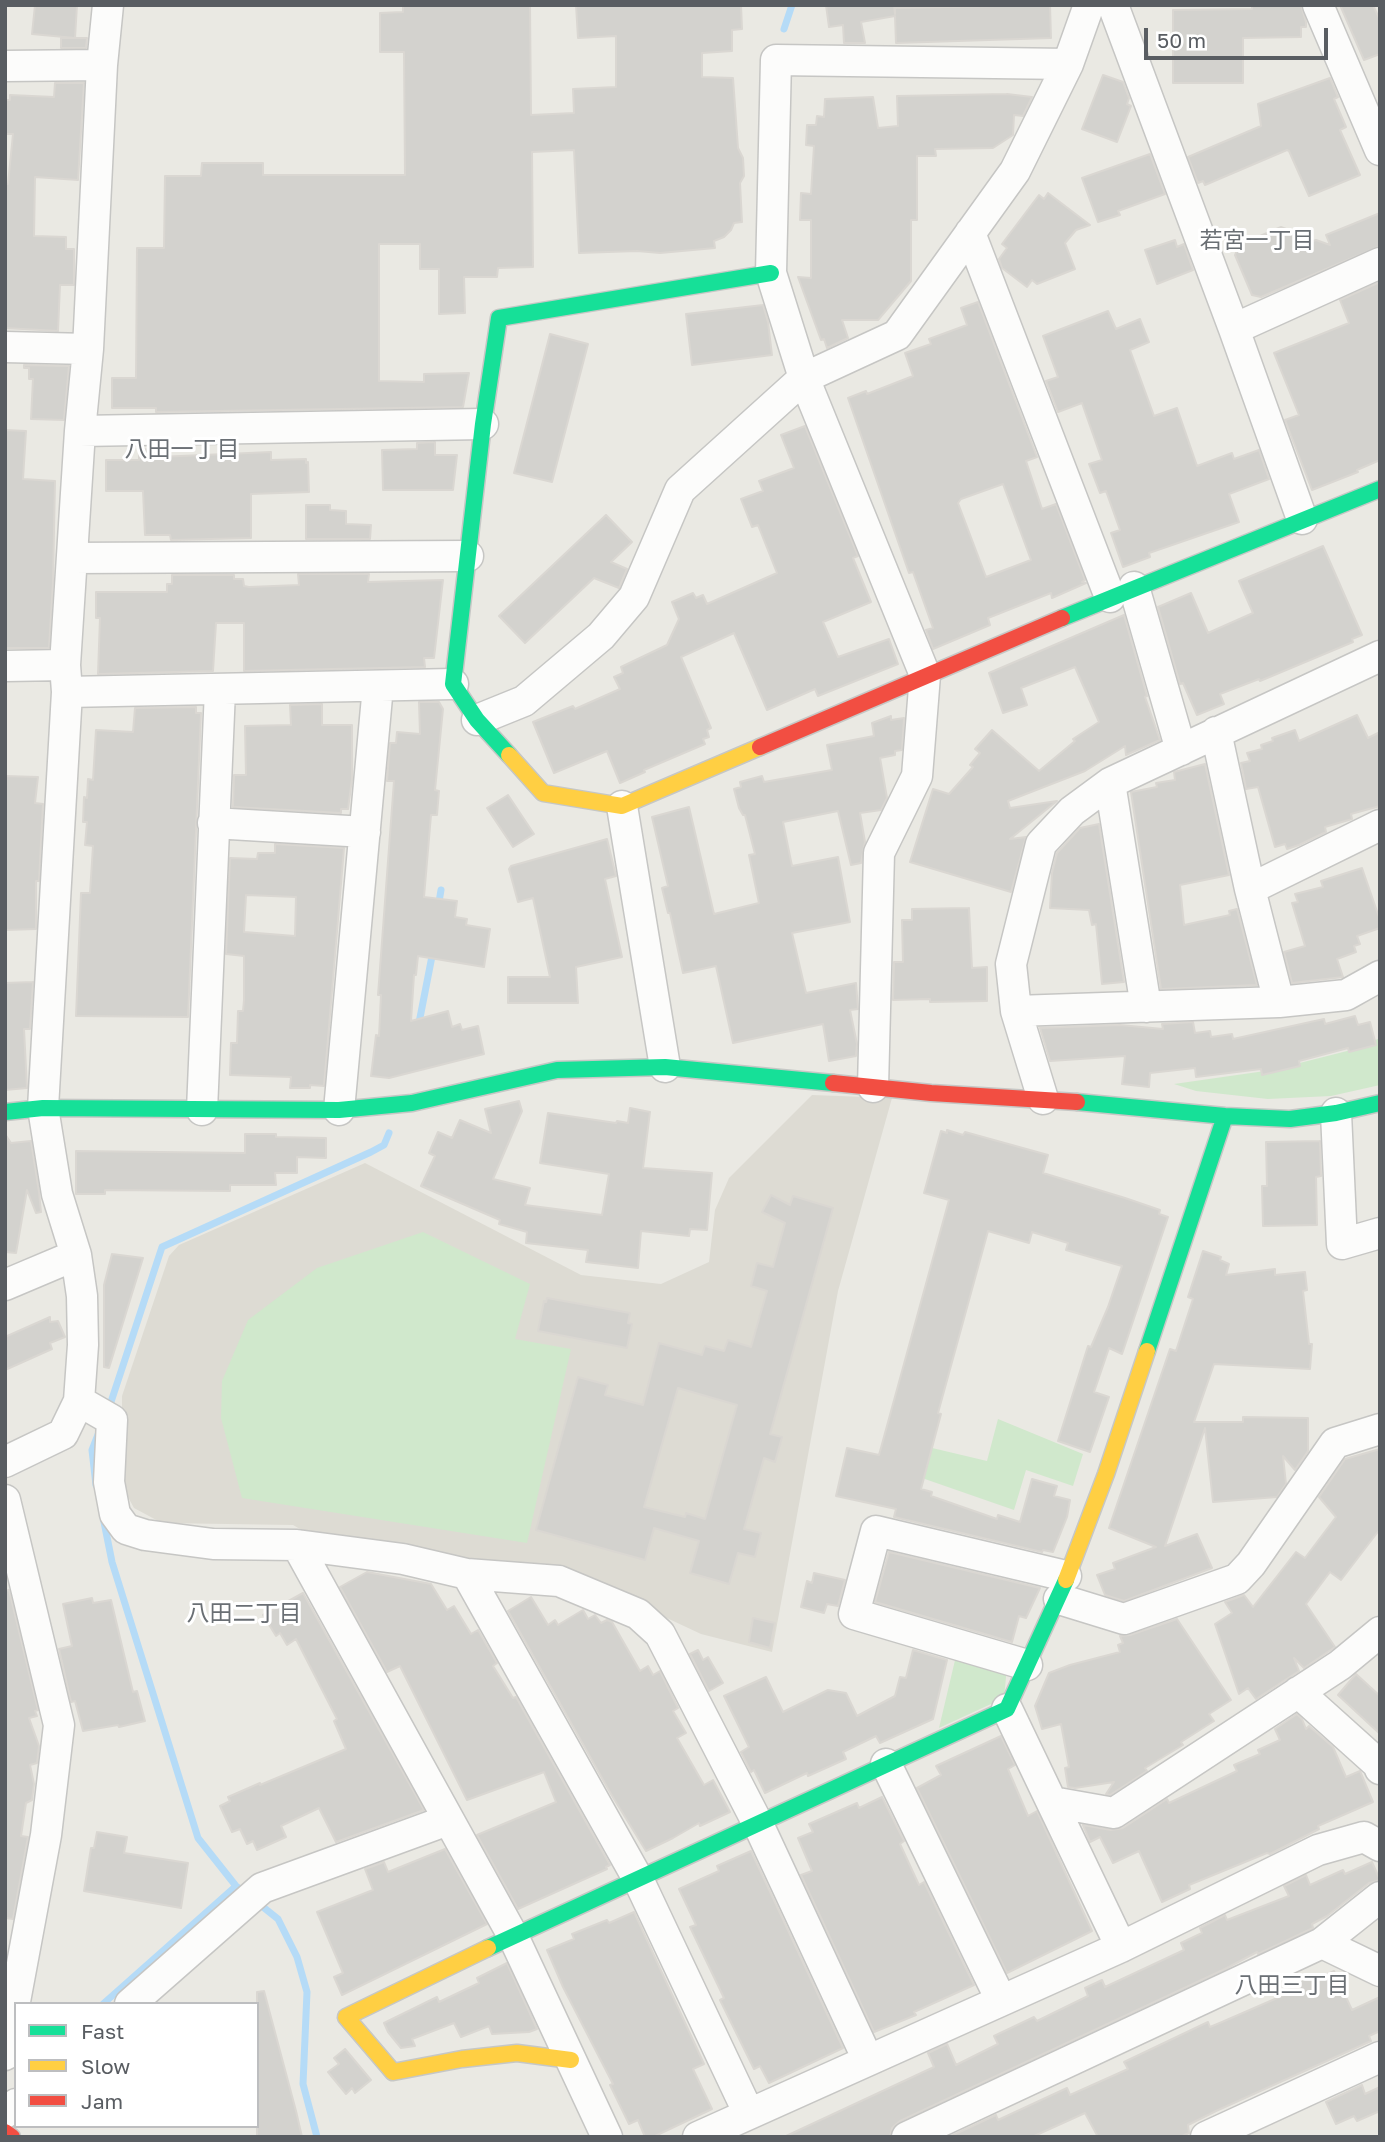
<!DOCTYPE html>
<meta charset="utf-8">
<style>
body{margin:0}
#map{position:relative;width:1385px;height:2142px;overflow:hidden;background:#eae9e3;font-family:"Golos Text",sans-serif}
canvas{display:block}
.frame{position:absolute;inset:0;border:7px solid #595d62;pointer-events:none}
.legend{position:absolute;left:14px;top:2002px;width:245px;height:126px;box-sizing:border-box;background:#fff;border:2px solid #bdbec0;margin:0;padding:9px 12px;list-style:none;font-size:21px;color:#595d62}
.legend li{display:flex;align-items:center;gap:14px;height:35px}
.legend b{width:35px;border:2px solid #bdbec0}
.scale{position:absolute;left:1144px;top:28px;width:184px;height:32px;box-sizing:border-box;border:4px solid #595d62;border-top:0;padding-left:9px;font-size:21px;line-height:24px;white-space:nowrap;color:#595d62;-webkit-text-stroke:5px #fff;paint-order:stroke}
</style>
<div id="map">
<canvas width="1385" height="2142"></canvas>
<div class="frame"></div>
<ul class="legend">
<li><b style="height:9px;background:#16e098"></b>Fast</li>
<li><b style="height:9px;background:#ffcf43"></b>Slow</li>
<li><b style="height:9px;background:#f24e42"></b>Jam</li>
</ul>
<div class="scale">50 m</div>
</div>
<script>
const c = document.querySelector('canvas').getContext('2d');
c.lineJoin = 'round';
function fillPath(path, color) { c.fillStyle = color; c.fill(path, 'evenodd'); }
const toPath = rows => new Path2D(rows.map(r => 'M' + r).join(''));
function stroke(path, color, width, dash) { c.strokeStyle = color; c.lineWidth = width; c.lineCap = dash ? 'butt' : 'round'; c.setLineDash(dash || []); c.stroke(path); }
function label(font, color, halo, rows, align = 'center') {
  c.font = font + ' "Golos Text","Noto Sans JP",sans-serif'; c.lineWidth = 6; c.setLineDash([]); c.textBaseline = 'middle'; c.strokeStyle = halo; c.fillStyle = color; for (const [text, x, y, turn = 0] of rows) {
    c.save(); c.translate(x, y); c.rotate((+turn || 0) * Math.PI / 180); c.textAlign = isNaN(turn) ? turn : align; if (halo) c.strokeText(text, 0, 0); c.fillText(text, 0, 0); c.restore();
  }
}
const education = toPath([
 [812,1095,892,1098,838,1291,772,1652,701,1634,654,1612,316,1538,293,1525,162,1523,134,1508,122,1486,122,1396,169,1256,179,1245,365,1163,581,1275,661,1284,709,1262,715,1210,729,1178]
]);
const green = toPath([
 [1380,1038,1380,1085,1331,1096,1268,1099,1196,1091,1174,1084,1272,1070,1355,1049],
 [423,1232,530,1284,515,1339,571,1349,527,1543,242,1498,221,1418,222,1381,248,1320,317,1268],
 [998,1419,1083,1454,1073,1486,1026,1470,1014,1510,922,1478,928,1447,987,1461],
 [956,1656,1007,1667,1004,1698,939,1728]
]);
const stream = toPath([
 [784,29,792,5],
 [438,908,441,890],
 [418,1028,433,951],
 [108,1411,162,1247,371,1152,384,1145,389,1133],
 [96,1485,92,1450,99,1432],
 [103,1517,112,1562,198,1838,236,1886,246,1893],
 [258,1903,278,1919,297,1957,307,1992,303,2084,317,2137],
 [103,2004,236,1886]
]);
const building = toPath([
 [35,5,77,5,75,38,32,34,35,5],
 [403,5,530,5,531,115,574,113,573,89,616,87,616,36,578,38,576,5,741,5,742,29,732,30,732,51,702,53,702,77,733,78,738,148,743,158,744,176,740,183,742,222,734,223,731,230,724,237,714,241,715,248,660,253,637,251,579,253,574,150,532,152,533,267,498,268,497,277,464,277,465,313,439,314,439,269,420,269,420,244,379,244,379,381,424,382,424,374,469,373,463,407,156,412,156,408,112,408,112,378,136,378,137,248,164,248,165,176,201,176,202,163,263,163,263,175,405,175,404,52,380,52,380,13,403,12,403,5],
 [826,5,894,5,895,14,895,8,1050,5,1051,38,896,43,895,16,861,22,865,43,844,43,843,25,829,27,826,5],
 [1252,5,1301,5,1306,22,1306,27,1301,27,1301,37,1243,38,1243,83,1173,83,1173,10,1252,9,1252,5],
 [1340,5,1373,5,1380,20,1380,54,1364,60,1340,5],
 [61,38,87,38,86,48,61,48,61,38],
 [1103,75,1123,82,1129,98,1127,104,1131,106,1117,142,1082,129,1103,75],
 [1330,78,1338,97,1334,99,1346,127,1340,130,1360,175,1309,196,1289,151,1287,150,1205,185,1203,181,1198,183,1188,157,1261,126,1258,104,1330,78],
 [55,83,84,83,78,180,35,177,34,236,66,237,66,249,74,249,74,285,60,285,58,331,5,328,5,184,8,184,13,134,5,134,5,100,10,100,10,95,54,97,55,83],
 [1007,94,1032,97,1023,116,1014,115,1013,135,993,148,935,149,936,156,917,156,917,220,911,220,911,281,878,320,842,320,848,338,827,348,824,339,821,340,798,277,811,278,811,220,800,220,801,193,811,194,814,146,806,145,807,125,816,125,817,116,824,117,825,99,873,97,878,128,898,126,897,96,1007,94],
 [1150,154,1165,194,1118,211,1120,215,1098,222,1082,178,1150,154],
 [1048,193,1090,225,1076,230,1065,243,1075,269,1037,284,1032,280,1027,287,1002,268,999,259,1007,248,1002,244,1039,195,1044,199,1048,193],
 [1380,213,1380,246,1261,297,1252,295,1235,255,1239,245,1281,227,1291,231,1297,247,1316,240,1330,245,1326,235,1380,213],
 [1175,240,1177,247,1184,244,1193,270,1157,284,1145,250,1175,240],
 [1380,282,1380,460,1357,470,1358,472,1312,490,1285,420,1299,415,1274,353,1349,323,1340,300,1380,282],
 [978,302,1037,457,1026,461,1042,509,1056,504,1085,580,1082,582,1086,583,1052,598,1051,593,988,618,990,625,933,649,926,630,933,628,913,572,909,573,848,398,866,391,867,394,913,376,905,353,931,344,929,339,967,325,961,308,978,302],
 [1003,484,1031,560,986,577,958,503,961,499,1003,484],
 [763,305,768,322,772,355,692,365,686,314,763,305],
 [1108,311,1116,329,1140,319,1149,342,1130,350,1154,416,1177,408,1197,466,1232,453,1234,459,1259,450,1269,479,1229,494,1239,522,1149,553,1150,557,1123,567,1111,533,1120,530,1106,491,1100,493,1089,464,1102,460,1082,403,1058,412,1046,381,1058,377,1043,336,1108,311],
 [550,334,588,344,552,482,514,473,550,334],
 [24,365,69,366,64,420,31,419,33,379,29,379,29,368,24,368,24,365],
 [805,426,858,556,853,558,871,602,823,622,838,657,889,639,898,664,818,696,815,689,767,710,734,633,681,657,711,728,707,730,709,737,703,739,705,744,644,770,645,772,620,783,607,751,554,773,533,722,573,706,575,709,620,689,614,677,623,673,621,667,667,645,679,619,672,602,693,593,696,598,703,595,707,604,777,573,758,525,752,527,741,499,763,491,759,481,794,468,781,435,805,426],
 [5,430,26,431,23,479,55,481,53,582,49,648,5,648,5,430],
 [435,442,435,455,457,455,453,490,383,490,382,450,417,449,417,443,435,442],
 [139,449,158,450,158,457,271,452,271,460,306,459,306,463,308,462,309,492,251,494,251,538,171,540,170,535,145,535,143,491,106,491,106,460,139,460,139,449],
 [306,505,330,505,330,510,346,511,346,524,371,525,370,539,306,539,306,505],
 [606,515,632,542,611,562,627,569,619,588,594,578,525,643,499,616,606,515],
 [1323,546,1362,635,1352,639,1353,642,1260,681,1259,679,1220,694,1224,704,1197,715,1183,683,1180,684,1158,607,1191,593,1208,633,1253,613,1239,581,1323,546],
 [298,574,369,574,368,582,443,580,434,658,424,658,425,667,244,671,244,623,216,623,213,671,98,674,100,618,96,618,96,592,167,592,167,584,172,584,172,575,234,575,234,579,243,579,244,586,249,587,299,585,298,574],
 [1124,615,1147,696,1145,697,1160,740,1126,755,1125,746,1085,771,1008,801,1010,808,1057,801,1010,839,1026,837,1011,892,910,862,933,789,949,794,973,767,970,765,980,753,975,749,992,730,1039,771,1075,741,1073,739,1099,722,1075,667,1021,688,1027,705,1003,713,989,673,1124,615],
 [419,702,439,702,443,709,435,790,439,791,437,815,431,815,424,897,457,901,455,917,467,919,466,925,490,929,484,967,418,956,416,975,414,975,411,1021,448,1011,452,1027,460,1024,462,1030,478,1026,484,1054,389,1078,371,1076,376,1035,379,1036,381,995,378,995,394,781,387,781,390,743,396,743,397,732,420,734,419,702],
 [322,704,322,725,352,725,352,779,348,809,341,809,341,813,233,807,234,775,246,775,245,726,291,725,290,705,322,704],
 [196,707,196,713,201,713,188,1017,76,1016,81,893,90,893,93,846,85,845,87,822,83,822,84,797,87,798,88,779,93,780,96,730,133,732,135,708,196,707],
 [1357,715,1368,738,1380,732,1380,806,1351,814,1352,819,1325,827,1326,832,1299,845,1287,849,1285,844,1275,847,1258,787,1246,789,1241,763,1250,761,1247,753,1262,749,1261,745,1273,741,1272,738,1295,730,1299,741,1357,715],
 [891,716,891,720,904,718,902,750,895,751,895,755,880,758,887,798,881,810,860,813,865,842,861,863,851,865,838,811,783,822,792,866,838,857,850,922,792,933,806,993,856,983,858,1009,850,1010,857,1044,856,1056,829,1061,823,1024,733,1043,716,966,683,973,670,913,668,913,662,888,668,886,652,817,689,807,714,914,759,903,749,855,755,854,745,815,743,815,739,808,734,789,741,787,740,782,762,776,764,782,832,770,827,745,874,736,872,723,891,716],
 [1205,764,1229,875,1180,885,1184,925,1230,915,1229,911,1237,909,1257,985,1161,989,1131,792,1157,787,1156,783,1175,780,1174,772,1205,764],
 [5,776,38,777,35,803,43,804,39,881,36,881,36,929,5,930,5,776],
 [508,795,534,834,513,847,487,808,508,795],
 [1099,824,1124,982,1102,984,1096,924,1092,925,1089,910,1050,908,1052,873,1057,853,1080,828,1099,824],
 [607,839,616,876,605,879,622,957,576,967,578,1003,508,1003,508,977,550,977,533,898,518,902,509,869,511,866,607,839],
 [275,844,344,848,324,1086,310,1085,310,1088,290,1088,291,1077,230,1075,231,1043,237,1043,238,1011,243,1011,244,1000,244,956,226,954,230,858,257,859,258,853,275,853,275,844],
 [246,895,296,897,295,936,244,932,246,895],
 [1362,868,1380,920,1380,928,1357,936,1360,944,1354,946,1356,952,1337,959,1343,977,1292,983,1284,952,1305,946,1292,903,1298,902,1295,894,1323,887,1321,881,1362,868],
 [969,908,972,968,987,967,987,1001,930,1002,930,999,893,1000,894,962,903,962,902,920,912,920,912,909,969,908],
 [33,982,30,1029,24,1029,27,1088,5,1090,5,983,33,982],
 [1355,1016,1358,1025,1370,1022,1376,1045,1349,1052,1348,1048,1299,1061,1300,1066,1262,1075,1261,1069,1196,1077,1195,1068,1150,1073,1149,1087,1122,1084,1125,1056,1050,1061,1040,1028,1120,1025,1163,1029,1162,1024,1193,1022,1195,1033,1210,1031,1211,1037,1232,1034,1233,1039,1324,1019,1325,1024,1355,1016],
 [519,1101,522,1111,493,1179,530,1188,525,1205,602,1215,609,1174,540,1163,548,1113,616,1123,617,1121,628,1123,630,1108,650,1112,643,1168,712,1173,707,1230,690,1229,689,1236,641,1231,638,1268,586,1262,588,1250,526,1243,527,1232,499,1224,500,1220,421,1186,435,1156,429,1153,438,1132,452,1138,460,1120,491,1133,485,1109,519,1101],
 [947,1130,963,1135,965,1132,1048,1155,1043,1173,1125,1198,1160,1210,1159,1214,1168,1217,1122,1354,1109,1348,1094,1392,1109,1397,1090,1452,1058,1441,1088,1346,1091,1347,1108,1307,1122,1266,1066,1250,1068,1243,1032,1232,1029,1243,988,1231,938,1413,941,1414,921,1489,932,1492,931,1496,997,1519,998,1515,1020,1522,1032,1479,1057,1486,1054,1496,1070,1500,1067,1517,1053,1552,1043,1550,1042,1552,894,1517,896,1509,836,1496,847,1448,879,1455,949,1200,924,1193,941,1131,947,1133,947,1130],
 [5,1134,11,1143,31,1141,39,1192,41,1212,36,1213,27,1190,16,1253,5,1252,5,1134],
 [245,1134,276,1134,276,1137,326,1138,326,1158,297,1157,297,1173,275,1173,276,1185,230,1185,230,1191,105,1190,105,1194,76,1194,76,1151,245,1153,245,1134],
 [1320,1141,1321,1176,1316,1177,1317,1225,1263,1226,1262,1186,1267,1186,1266,1142,1320,1141],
 [771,1195,790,1205,793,1196,833,1208,770,1434,782,1437,775,1462,764,1458,744,1529,761,1533,755,1557,738,1553,729,1584,690,1573,699,1541,654,1528,645,1560,536,1530,578,1377,608,1385,605,1395,643,1405,659,1343,702,1355,705,1346,724,1351,728,1340,751,1347,767,1291,751,1286,757,1263,773,1267,785,1223,762,1212,771,1195],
 [678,1388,737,1405,705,1519,686,1513,685,1517,644,1507,678,1388],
 [1203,1251,1221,1257,1220,1260,1229,1264,1226,1275,1275,1269,1275,1275,1305,1272,1307,1290,1303,1291,1309,1344,1312,1344,1310,1369,1214,1364,1194,1422,1243,1422,1243,1417,1308,1418,1308,1451,1295,1470,1283,1456,1286,1484,1277,1497,1213,1502,1205,1428,1165,1546,1197,1534,1212,1568,1124,1601,1105,1595,1097,1575,1115,1569,1113,1563,1156,1547,1109,1528,1170,1349,1176,1351,1193,1299,1188,1297,1203,1251],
 [112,1254,143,1258,109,1368,104,1367,104,1285,112,1254],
 [547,1298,630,1313,628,1323,632,1324,627,1348,538,1331,544,1301,546,1302,547,1298],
 [50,1317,50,1322,58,1321,65,1337,50,1343,52,1349,5,1370,5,1337,50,1317],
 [1380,1449,1380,1529,1341,1580,1330,1572,1306,1604,1335,1647,1304,1668,1294,1658,1299,1671,1256,1699,1248,1688,1239,1694,1215,1624,1232,1613,1225,1602,1244,1595,1253,1607,1296,1552,1305,1558,1336,1517,1319,1497,1345,1459,1380,1449],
 [889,1552,1040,1588,1026,1618,1019,1616,1012,1642,875,1602,889,1552],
 [367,1572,431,1584,447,1610,454,1606,471,1634,478,1630,497,1663,493,1666,513,1698,516,1697,610,1865,606,1867,607,1869,518,1909,477,1835,556,1802,544,1772,467,1800,400,1666,387,1672,340,1587,367,1572],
 [814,1573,845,1580,838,1606,827,1604,824,1613,801,1607,807,1581,812,1583,814,1573],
 [9,1590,38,1710,35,1711,37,1716,29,1718,39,1746,37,1763,30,1765,34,1784,32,1800,26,1803,21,1836,28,1837,13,1919,5,1918,5,1591,9,1590],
 [303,1593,424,1810,336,1842,319,1808,281,1826,286,1837,257,1850,253,1841,247,1844,240,1829,232,1832,220,1806,230,1801,228,1797,260,1783,260,1785,346,1749,334,1721,337,1719,296,1639,287,1645,280,1633,276,1636,263,1615,303,1593],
 [531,1597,548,1625,555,1620,558,1625,583,1610,588,1619,595,1615,601,1623,607,1620,612,1622,640,1671,648,1666,653,1675,660,1671,678,1708,673,1711,686,1733,677,1738,704,1785,713,1780,730,1812,700,1826,699,1823,673,1838,646,1851,611,1794,508,1611,531,1597],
 [92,1598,93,1603,111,1600,133,1692,137,1691,145,1721,119,1727,118,1725,83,1731,75,1701,71,1702,59,1649,72,1646,63,1604,92,1598],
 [753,1618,775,1623,770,1648,749,1642,753,1618],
 [1177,1619,1231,1700,1209,1714,1214,1721,1181,1742,1183,1745,1145,1768,1147,1771,1110,1795,1106,1794,1114,1782,1075,1788,1068,1787,1065,1768,1069,1767,1061,1724,1042,1729,1035,1706,1049,1673,1070,1665,1120,1652,1118,1645,1123,1643,1120,1636,1130,1635,1177,1619],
 [698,1650,703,1660,708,1657,723,1683,709,1691,690,1654,698,1650],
 [913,1650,947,1660,933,1719,880,1743,876,1736,843,1752,846,1759,808,1776,807,1773,765,1793,754,1770,751,1772,741,1752,749,1747,724,1696,766,1677,783,1712,828,1690,846,1693,857,1716,895,1696,900,1677,906,1678,913,1650],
 [1356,1674,1380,1696,1380,1734,1338,1695,1356,1674],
 [1297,1714,1302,1719,1306,1729,1309,1726,1333,1747,1346,1777,1360,1771,1373,1802,1318,1826,1319,1829,1270,1854,1267,1853,1189,1885,1190,1889,1162,1902,1139,1851,1113,1863,1100,1837,1090,1842,1083,1825,1111,1830,1123,1828,1167,1799,1169,1803,1237,1771,1234,1765,1260,1754,1258,1750,1280,1740,1275,1729,1297,1714],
 [1001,1736,1015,1765,1008,1769,1028,1816,1037,1811,1092,1931,1007,1973,917,1788,941,1775,936,1766,1001,1736],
 [882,1797,904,1841,900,1844,919,1885,924,1882,974,1985,914,2012,916,2015,874,2032,801,1875,812,1871,798,1838,813,1832,809,1824,857,1803,859,1808,882,1797],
 [97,1832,127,1837,124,1853,188,1863,181,1908,84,1891,91,1848,94,1848,97,1832],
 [445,1849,487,1924,342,1995,334,1977,343,1973,317,1912,373,1890,365,1869,384,1862,388,1872,445,1849],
 [751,1851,843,2048,769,2083,760,2066,754,2069,720,2000,724,1998,690,1927,696,1925,679,1889,719,1871,717,1866,751,1851],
 [1372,1862,1380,1880,1369,1883,1327,1916,1312,1924,1313,1928,1258,1954,1257,1952,1225,1969,900,2121,892,2128,890,2137,784,2137,934,2067,928,2053,947,2044,956,2065,998,2044,994,2036,1034,2017,1037,2021,1088,1996,1085,1988,1102,1980,1105,1987,1184,1950,1181,1943,1202,1933,1200,1928,1225,1915,1227,1920,1289,1896,1284,1886,1306,1875,1310,1885,1343,1870,1345,1874,1372,1862],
 [634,1912,704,2064,693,2069,712,2109,653,2137,645,2137,638,2120,629,2124,610,2085,613,2084,563,1987,547,1950,574,1939,572,1934,607,1920,609,1923,634,1912],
 [507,1963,537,2029,529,2032,492,2034,489,2026,461,2037,454,2023,412,2039,415,2046,401,2048,388,2032,384,2023,437,1997,439,2002,479,1983,477,1978,507,1963],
 [1334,1971,1352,2010,1380,1997,1380,2031,1369,2036,1371,2041,1216,2111,1188,2125,1189,2133,1180,2137,1098,2137,1085,2113,1032,2137,949,2137,996,2115,998,2120,1067,2088,1070,2095,1128,2069,1124,2062,1208,2022,1210,2027,1222,2022,1291,1992,1288,1986,1314,1974,1317,1979,1334,1971],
 [264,1991,296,2111,302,2137,257,2137,257,1992,264,1991],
 [345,2049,371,2080,355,2093,352,2088,346,2094,328,2072,339,2064,334,2058,345,2049],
 [1362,2085,1365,2094,1380,2087,1380,2111,1357,2121,1354,2116,1336,2124,1326,2102,1362,2085]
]);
const street = toPath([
 [1113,5,1234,329,1302,519],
 [1318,5,1380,150],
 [5,66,102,65],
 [970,233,1110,597],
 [1234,329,1380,263],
 [5,347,88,349],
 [80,431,483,424],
 [72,558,468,556],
 [1134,587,1181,750],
 [5,666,65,665],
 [67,692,453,684],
 [477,720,524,701,601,636,634,597,680,490,804,378,897,335,1015,171,1068,64,1089,5],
 [1216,732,1250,889,1279,1002],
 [1110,783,1146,1007],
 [622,806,665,1067],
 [213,823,365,832],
 [1250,889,1380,825],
 [1016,1011,1279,1002,1346,995,1380,976],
 [873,1087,879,853,917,776,925,675,804,378,771,273,776,60,1068,64],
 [1043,1099,1016,1011,1011,964,1041,844,1072,811,1110,783,1380,656],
 [202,1110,220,690],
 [339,1110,378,686],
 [1336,1113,1342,1244,1380,1233],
 [5,1285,76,1255],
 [79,1401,112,1420,109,1482,115,1514,126,1529,145,1535,213,1544,297,1545,403,1559,467,1574,559,1581,638,1614,660,1634,758,1824,868,2060],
 [5,1462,63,1434,79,1401,83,1345,82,1296,76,1255,57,1194,43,1108,67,692,65,665,80,431,88,349,102,65,108,5],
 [5,1500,59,1725,46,1835,5,2055],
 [297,1545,513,1936,607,2137],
 [467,1574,638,1879,749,2114],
 [1059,1599,1124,1619,1237,1579,1251,1564,1335,1443,1380,1429],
 [1027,1665,854,1614,876,1531,1066,1576],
 [1298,1692,1378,1764,1380,1769],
 [1007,1709,1121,1947],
 [886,1764,1001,2000],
 [1052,1802,1114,1813,1340,1665,1380,1632],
 [1322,1943,1380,1971],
 [130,2004,262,1888,448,1820],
 [5,2113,16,2104],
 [698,2137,1121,1947,1318,1850,1364,1837,1380,1846],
 [907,2137,1322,1943,1380,1897],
 [1206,2137,1380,2057]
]);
const fast = toPath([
 [1062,618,1380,489],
 [509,755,477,720,453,684,483,424,499,318,771,273],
 [1077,1102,1225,1116,1290,1119,1336,1113,1380,1103],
 [5,1112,43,1108,339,1110,412,1103,557,1070,665,1067,833,1083],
 [1147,1351,1225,1116],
 [488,1948,1007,1709,1066,1580]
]);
const slow = toPath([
 [509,755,543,793,622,806,760,747],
 [1066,1580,1106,1474,1147,1351],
 [488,1948,346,2017,393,2072,462,2059,517,2053,571,2060]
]);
const jam = toPath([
 [760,747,1062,618],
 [833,1083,931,1093,1077,1102],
 [5,2132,12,2137]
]);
const neighbourhoodNames = [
 ["若宮一丁目",1257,241],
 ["八田一丁目",182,450],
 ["八田二丁目",244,1614],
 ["八田三丁目",1292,1986]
];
fillPath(education, '#dddbd3');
fillPath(green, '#d0e8cc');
stroke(stream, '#b5dbf7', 7);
fillPath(building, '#d3d2ce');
stroke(building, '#dad7d2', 2);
stroke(street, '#c6c6c4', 33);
stroke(fast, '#c6c7c5', 19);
stroke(slow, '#c6c7c5', 19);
stroke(jam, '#c6c7c5', 19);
stroke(street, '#fcfcfb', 30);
stroke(fast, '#16e098', 16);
stroke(slow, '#ffcf43', 16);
stroke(jam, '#f24e42', 16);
label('23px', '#6a6f74', '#fff', neighbourhoodNames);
</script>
